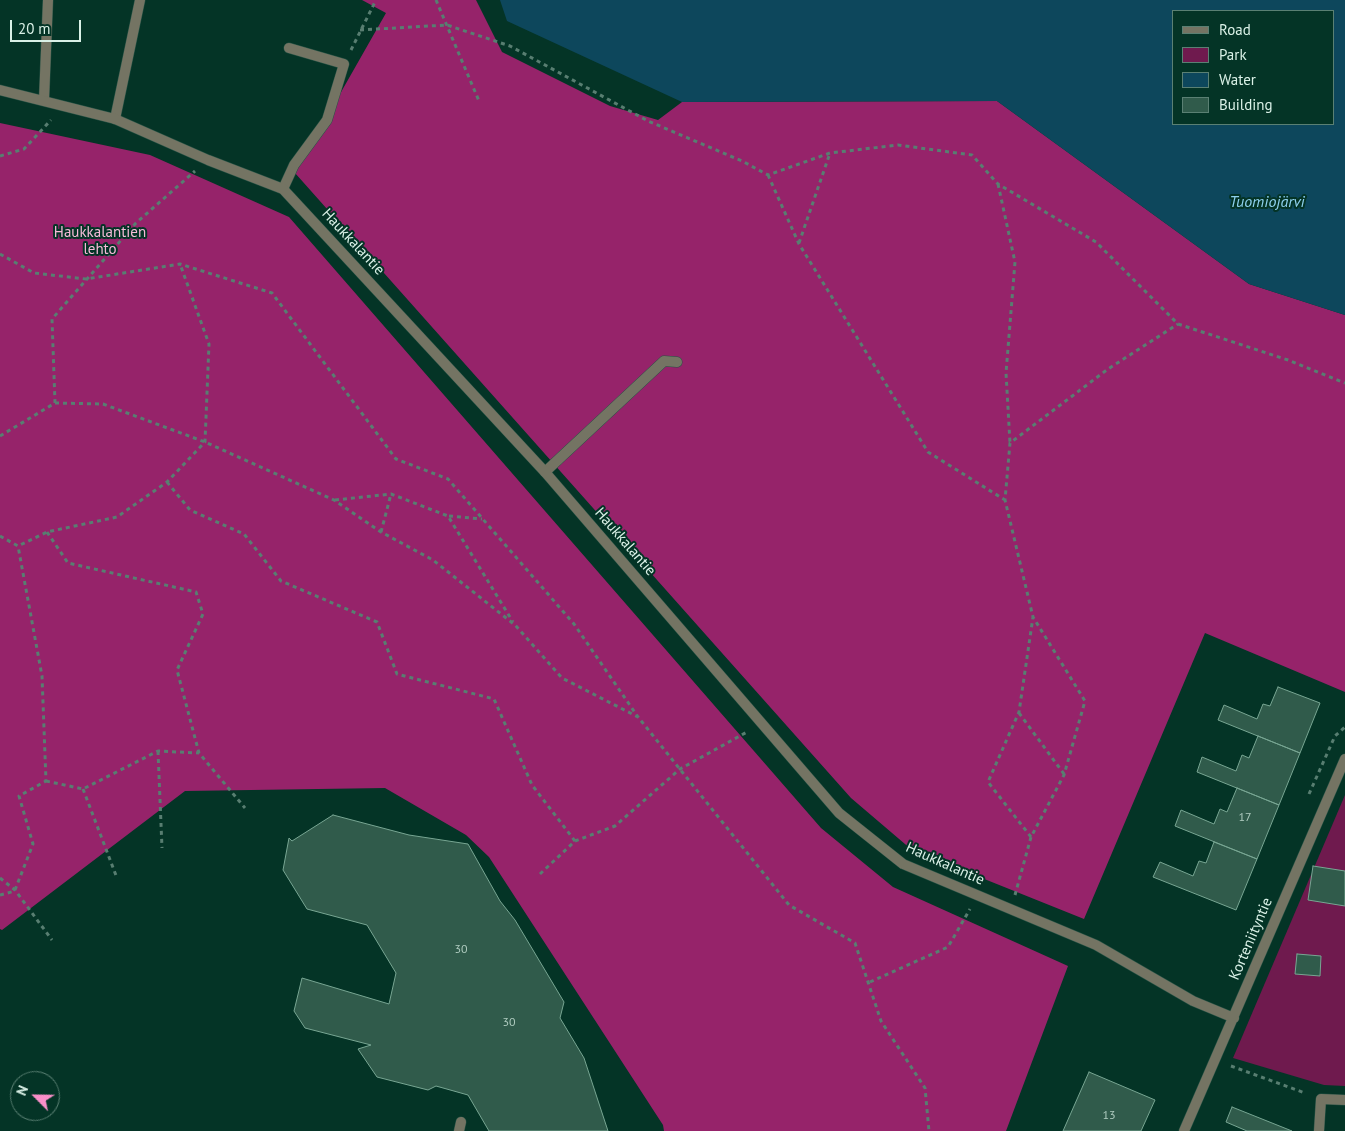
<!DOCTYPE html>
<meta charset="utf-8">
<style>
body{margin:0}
#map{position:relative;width:1345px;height:1131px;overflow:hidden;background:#043426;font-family:"PT Sans",sans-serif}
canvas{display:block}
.legend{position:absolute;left:1172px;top:10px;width:162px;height:115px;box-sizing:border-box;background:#043426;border:1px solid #5a8073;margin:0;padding:6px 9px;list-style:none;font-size:15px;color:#daf1e7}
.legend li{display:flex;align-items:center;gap:10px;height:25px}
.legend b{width:25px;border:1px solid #5a8073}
.north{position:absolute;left:10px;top:1071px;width:50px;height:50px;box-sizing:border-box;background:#043426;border:1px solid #5a8073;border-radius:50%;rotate:293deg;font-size:14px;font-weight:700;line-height:20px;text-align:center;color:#daf1e7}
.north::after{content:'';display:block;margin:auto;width:18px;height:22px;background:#f98fc8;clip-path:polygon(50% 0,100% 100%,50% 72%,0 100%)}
.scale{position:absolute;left:10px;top:20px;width:71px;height:22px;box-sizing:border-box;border:2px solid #daf1e7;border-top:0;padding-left:6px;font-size:15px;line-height:18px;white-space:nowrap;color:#daf1e7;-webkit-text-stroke:4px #043426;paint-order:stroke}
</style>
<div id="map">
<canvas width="1345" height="1131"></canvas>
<ul class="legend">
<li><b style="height:6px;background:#747463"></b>Road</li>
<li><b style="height:14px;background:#6f1a4e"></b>Park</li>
<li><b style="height:14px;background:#0d475c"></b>Water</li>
<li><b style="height:14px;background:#305b4b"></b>Building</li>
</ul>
<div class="north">N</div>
<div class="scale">20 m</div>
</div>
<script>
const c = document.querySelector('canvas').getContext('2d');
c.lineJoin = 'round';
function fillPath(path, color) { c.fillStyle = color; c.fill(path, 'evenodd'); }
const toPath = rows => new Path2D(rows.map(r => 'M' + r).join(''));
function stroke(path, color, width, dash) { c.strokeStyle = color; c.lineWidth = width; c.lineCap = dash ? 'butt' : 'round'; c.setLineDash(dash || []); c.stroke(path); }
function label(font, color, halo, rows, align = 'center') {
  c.font = font + ' "PT Sans",sans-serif'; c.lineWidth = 4; c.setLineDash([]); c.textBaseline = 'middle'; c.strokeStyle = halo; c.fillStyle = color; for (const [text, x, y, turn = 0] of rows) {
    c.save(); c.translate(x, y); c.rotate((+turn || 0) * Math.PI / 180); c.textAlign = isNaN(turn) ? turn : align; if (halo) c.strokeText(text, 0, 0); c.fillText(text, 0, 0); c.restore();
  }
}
const green = toPath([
 [1345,795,1345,1086,1324,1085,1233,1058]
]);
const forest = toPath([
 [362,0,476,0,502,52,610,106,658,120,682,102,997,101,1249,284,1345,315,1345,692,1205,633,1084,919,912,850,851,798,295,173,386,13],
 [0,123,150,155,289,217,821,828,893,887,1068,966,1006,1131,664,1131,663,1125,489,857,466,835,385,788,185,791,2,930,0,929]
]);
const water = toPath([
 [500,0,1345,0,1345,315,1249,284,997,101,682,102,507,21],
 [1174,11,1334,11,1334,124,1174,124]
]);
const building = toPath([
 [1278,687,1320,703,1300,753,1218,720,1224,705,1257,719,1263,704,1270,706,1278,687],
 [1258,736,1300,753,1279,805,1197,772,1202,757,1236,771,1242,755,1249,758,1258,736],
 [1237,788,1279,805,1257,859,1175,826,1181,810,1214,824,1220,809,1227,812,1237,788],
 [333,815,409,835,468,844,500,901,515,920,564,1002,560,1018,584,1058,608,1131,489,1131,468,1095,436,1086,428,1090,377,1077,358,1049,371,1045,305,1028,294,1011,302,978,389,1004,396,973,367,925,307,909,283,870,289,838,292,841,333,815],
 [1214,842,1257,859,1236,910,1153,877,1160,862,1193,876,1199,861,1206,863,1214,842],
 [1313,866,1345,871,1345,906,1308,900,1313,866],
 [1297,954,1321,956,1320,976,1295,974,1297,954],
 [1089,1072,1155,1100,1141,1131,1063,1131,1089,1072],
 [1232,1107,1292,1131,1247,1131,1226,1122,1232,1107]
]);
const path = toPath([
 [436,0,479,101],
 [360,30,447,25,510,46,648,121,742,161,768,175,830,153,898,145,972,155,998,184,1096,242,1178,324,1288,360,1345,383],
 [351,50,376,0],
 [0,156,24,149,51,120],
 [768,175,799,244,928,452,1005,500],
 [998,184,1015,262,1006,373,1010,443],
 [799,243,830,153],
 [0,254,34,273,86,279,180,264,272,293,396,459,448,479,574,624,638,717],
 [55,403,103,404,205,442,334,500,381,532,433,560,515,625,562,678,638,717,789,905,855,943,881,1021,925,1088,929,1131],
 [0,436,55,403,52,319,136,223,195,171],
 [167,482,190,510,244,534,281,581,377,622,397,674,494,699,532,785,575,841],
 [335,500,391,494,448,516,513,622],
 [449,516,482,519],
 [47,532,68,563,196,592,203,614,177,670,199,753,245,808],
 [381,532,391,494],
 [0,536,18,546,47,532,117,517,167,482,205,442,209,344,180,264],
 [1019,713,1064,774],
 [158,751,162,848],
 [46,781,83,789,158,751,199,753],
 [83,789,117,878],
 [1309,794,1335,736,1345,727],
 [1031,837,988,782,1019,712,1033,617],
 [540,874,575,841,615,826,680,769,747,732],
 [0,878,15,890,52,940],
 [15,890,33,844,19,796,46,781,42,676,18,546],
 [0,895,15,891],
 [1015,895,1031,837,1064,775,1085,701,1033,617,1005,500,1010,443,1108,369,1178,324],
 [870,982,948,947,970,909],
 [1231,1066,1305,1093]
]);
const lane = toPath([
 [44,100,48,0],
 [115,119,140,0],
 [283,189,294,165,327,120,344,64,289,48],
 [545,472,664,361,677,362],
 [459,1131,461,1122]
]);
const street = toPath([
 [0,90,115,119,208,160,283,189,545,472,839,813,903,864,1096,945,1193,1001,1234,1018],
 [1184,1131,1345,759],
 [1319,1131,1321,1099,1345,1100]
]);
const numberNames = [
 ["17",1245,818],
 ["30",461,950],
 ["30",509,1023],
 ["13",1109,1116]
];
const parkNames = [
 ["Haukkalantien",100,233],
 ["lehto",100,250]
];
const streetNames = [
 ["Haukkalantie",353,242,47],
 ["Haukkalantie",625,542,49],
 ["Haukkalantie",945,864,24],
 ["Korteniityntie",1251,939,-67]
];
const waterNames = [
 ["Tuomiojärvi",1267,202]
];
fillPath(green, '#6f1a4e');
fillPath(forest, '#96236a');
fillPath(water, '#0d475c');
fillPath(building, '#305b4b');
stroke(building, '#78a693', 1);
stroke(lane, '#265245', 11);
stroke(street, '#265245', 11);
stroke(path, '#587e71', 3, [4, 4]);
stroke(lane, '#747463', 10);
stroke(street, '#747463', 10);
label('12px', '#b0ccc0', null, numberNames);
label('15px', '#f7bbd9', '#043426', parkNames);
label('15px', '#daf1e7', '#043426', streetNames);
label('italic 16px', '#8ed0ee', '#043426', waterNames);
</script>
